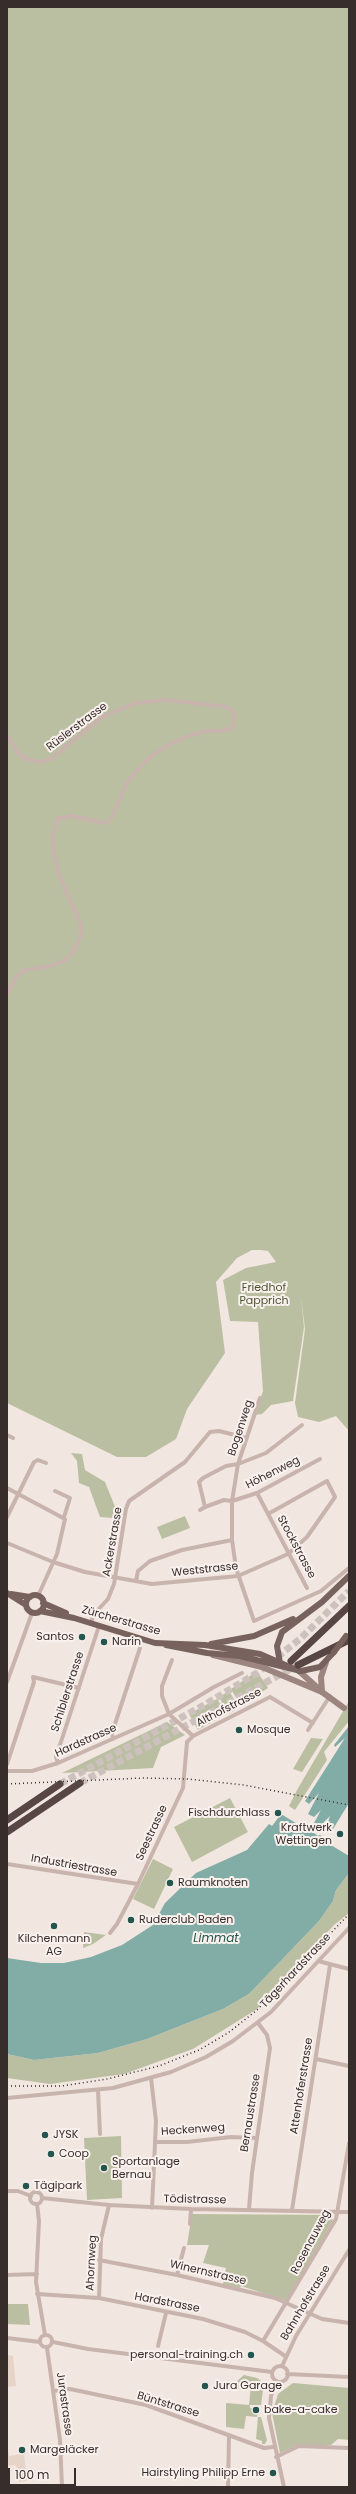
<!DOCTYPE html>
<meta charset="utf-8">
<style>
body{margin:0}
#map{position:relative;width:356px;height:2494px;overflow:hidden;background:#f1e6e0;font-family:Poppins,sans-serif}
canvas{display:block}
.frame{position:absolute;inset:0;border:8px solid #372d2b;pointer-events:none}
.scale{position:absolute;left:8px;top:2468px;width:68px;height:18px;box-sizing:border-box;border:2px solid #372d2b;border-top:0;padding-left:5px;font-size:12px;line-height:14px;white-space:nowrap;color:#372d2b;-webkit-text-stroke:3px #f9f1ed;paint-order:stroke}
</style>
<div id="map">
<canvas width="356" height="2494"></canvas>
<div class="frame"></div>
<div class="scale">100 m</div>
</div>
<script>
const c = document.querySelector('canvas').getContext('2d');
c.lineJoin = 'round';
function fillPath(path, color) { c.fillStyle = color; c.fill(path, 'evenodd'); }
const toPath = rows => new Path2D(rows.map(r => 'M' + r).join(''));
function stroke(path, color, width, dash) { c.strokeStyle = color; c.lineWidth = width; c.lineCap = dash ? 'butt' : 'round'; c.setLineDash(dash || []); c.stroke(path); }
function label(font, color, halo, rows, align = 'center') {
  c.font = font + ' Poppins,sans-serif'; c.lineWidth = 4; c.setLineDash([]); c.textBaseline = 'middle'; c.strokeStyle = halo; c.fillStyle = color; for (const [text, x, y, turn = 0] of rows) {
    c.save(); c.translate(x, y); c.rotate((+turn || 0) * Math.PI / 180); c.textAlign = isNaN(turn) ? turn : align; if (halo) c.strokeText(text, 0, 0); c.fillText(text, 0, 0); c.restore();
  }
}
const green = toPath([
 [7,7,349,7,349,1431,336,1416,319,1422,298,1417,295,1403,305,1329,301,1297,304,1327,293,1401,271,1405,262,1414,255,1415,263,1391,258,1322,230,1321,223,1280,246,1268,276,1262,268,1251,261,1250,252,1250,237,1258,216,1282,225,1353,187,1409,176,1439,146,1457,117,1457,7,1403],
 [71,1453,82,1454,85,1470,105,1482,118,1514,114,1515,114,1518,100,1517,89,1487,79,1483,77,1461],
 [185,1516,190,1528,162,1539,157,1527],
 [257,1671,268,1688,241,1706,231,1689],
 [229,1691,239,1707,229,1714,219,1697],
 [217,1699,226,1714,198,1730,189,1714],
 [349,1701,349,1721,324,1752,327,1760,295,1810,289,1806,297,1790],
 [167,1722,185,1735,161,1747,153,1768,62,1773],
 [311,1738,323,1739,302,1772,293,1769],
 [230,1798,248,1832,192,1862,174,1827],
 [153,1859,173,1869,154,1909,133,1899],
 [349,1873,349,1913,334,1925,257,2009,193,2049,124,2074,50,2084,7,2078,7,2054,34,2060,98,2053,147,2039,223,2009,249,1994,319,1921,333,1901,336,1890],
 [84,1932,106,1935,93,1944,83,1948],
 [121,2136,122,2198,87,2200,84,2138],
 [192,2214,329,2215,333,2220,287,2301,241,2286,240,2288,223,2284,226,2268,203,2263,209,2245,187,2245],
 [7,2304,28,2304,30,2325,7,2324],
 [244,2375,257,2378,264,2383,261,2405,250,2405,250,2408,258,2409,257,2417,246,2416,244,2429,226,2427,226,2403,249,2405,251,2385,240,2383,239,2389,229,2388],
 [293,2383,349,2388,349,2440,338,2439,331,2445,297,2445,280,2453,272,2413,278,2394],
 [258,2417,261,2417,267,2440,265,2444,262,2444,262,2441,256,2439]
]);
const plaza = toPath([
 [7,2355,13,2356,16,2386,7,2387],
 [7,2444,9,2456,24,2454,27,2481,19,2482,16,2465,7,2466]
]);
const water = toPath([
 [349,1726,349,1803,333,1829,327,1825,330,1816,323,1823,317,1820,321,1810,314,1817,308,1814,319,1793,309,1804,305,1801,345,1738,335,1747,334,1745],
 [281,1814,299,1825,301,1824,318,1836,320,1835,327,1839,326,1842,349,1856,349,1873,336,1890,333,1901,319,1921,249,1994,223,2009,147,2039,98,2053,34,2060,7,2054,7,1958,41,1963,64,1963,91,1957,122,1945,153,1925,165,1903,196,1873,247,1850,269,1824,272,1826]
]);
const river = toPath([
 [316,1828,324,1813]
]);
const highwayTunnel = toPath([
 [80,1783,296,1666],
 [60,1784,206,1704,257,1673,300,1639,349,1591]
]);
const street = toPath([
 [7,735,18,753,28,760,40,762,51,759,102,717,136,703,165,700,221,706,229,708,235,715,233,727,222,731,207,731,191,735,168,745,154,754,141,766,126,784,111,819,107,822,103,823,72,816,57,819,53,835,54,854,58,872,81,925,80,938,73,952,66,960,51,966,25,970,16,977,7,995],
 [260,1398,238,1464,232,1501,232,1540,236,1568,254,1621,321,1591,349,1568],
 [302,1425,266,1453,238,1464,226,1466,203,1478,199,1482,205,1507,224,1500,232,1501,257,1493,320,1459],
 [7,1435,13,1438],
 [7,1488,65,1519,57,1554,38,1596],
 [55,1491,70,1498,64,1517],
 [257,1493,307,1588],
 [200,1510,205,1507],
 [7,1517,34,1462,38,1460,46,1463],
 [7,1543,53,1562,85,1572,152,1584,238,1576,288,1554,307,1537,335,1497,327,1481,268,1514],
 [136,1581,138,1571,150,1561,182,1550,232,1540],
 [90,1623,96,1612,108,1599,114,1584,126,1509,129,1501,185,1462,210,1432,219,1431,247,1438],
 [172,1660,162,1686,162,1696,169,1714,193,1736],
 [7,1682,32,1613],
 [308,1730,330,1696],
 [113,1739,112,1733,140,1648],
 [58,1763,56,1757,99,1626],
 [7,1764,34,1682,33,1677,79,1688],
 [7,1771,32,1771,58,1763,169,1714,214,1687,242,1673],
 [7,1864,138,1884],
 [110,1933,117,1924,138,1884,183,1788,187,1742,193,1736,270,1697,313,1723],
 [318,1961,349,1969],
 [316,2059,349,2066],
 [151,2078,156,2121,152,2208],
 [98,2090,100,2134],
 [7,2098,113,2088,171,2072,206,2057,233,2041,271,2012,349,1928],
 [155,2142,187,2142,231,2137,257,2138],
 [7,2191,18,2191,31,2196],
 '30 2198a6 6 0 1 1 12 0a6 6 0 1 1-12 0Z',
 [42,2198,109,2205,191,2209,349,2212],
 [37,2204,39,2221,36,2282,45,2335],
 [249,2209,252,2173,270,2048,267,2035,258,2023],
 [292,2210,330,1965],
 [190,2224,191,2209],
 [99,2260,177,2275,275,2298,322,2319,349,2323],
 [7,2275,37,2274],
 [177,2275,184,2248],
 [37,2294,99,2298,203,2319,245,2332,263,2341,285,2356],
 [99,2298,101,2239,109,2205],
 '40 2341a6 6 0 1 1 12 0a6 6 0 1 1-12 0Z',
 [7,2338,40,2342],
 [263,2341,336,2219,349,2143],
 [53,2342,88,2349,272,2372],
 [158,2346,166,2313],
 [47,2348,60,2440,62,2487],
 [282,2366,296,2336,349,2250],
 '272 2374a8 8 0 1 1 16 0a8 8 0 1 1-16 0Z',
 [287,2374,349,2377],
 [277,2381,271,2396,269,2418,284,2487],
 [54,2391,70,2389,146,2405,264,2448,273,2447],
 [276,2457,299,2446,349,2448],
 [26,2487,31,2487],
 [228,2487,229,2435]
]);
const secondary = toPath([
 [213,1655,262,1667,322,1692],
 [299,1671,320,1690],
 [322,1692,321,1677,326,1662]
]);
const primary = toPath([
 [7,1593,26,1605],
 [11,1594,30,1597],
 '26 1604a9 9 0 1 1 18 0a9 9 0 1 1-18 0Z',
 [43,1603,66,1613],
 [40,1611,74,1618,155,1643,205,1645,260,1654,299,1671],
 [211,1644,254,1636,293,1619],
 [166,1645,207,1653,240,1656,301,1671,320,1667,334,1652],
 [280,1663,277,1646,282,1632,322,1602,349,1576]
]);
const highway = toPath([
 [291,1661,349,1606],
 [298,1665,349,1640],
 [7,1820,60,1784],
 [7,1832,80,1783]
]);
const rail = toPath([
 [7,1784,143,1778,188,1779,244,1785,349,1805],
 [7,2086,62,2086,107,2079,159,2066,199,2050,228,2033,257,2010,349,1914]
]);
const secondaryBridge = toPath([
 [322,1692,344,1708]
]);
const primaryBridge = toPath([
 [334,1652,346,1636]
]);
const markers = [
 [82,1637,4,"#24554f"],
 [104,1642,4,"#24554f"],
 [239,1730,4,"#24554f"],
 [278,1813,4,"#24554f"],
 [340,1834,4,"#24554f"],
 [170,1883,4,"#24554f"],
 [131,1920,4,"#24554f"],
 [54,1926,4,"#24554f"],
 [45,2135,4,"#24554f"],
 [51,2154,4,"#24554f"],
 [104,2168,4,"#24554f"],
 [26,2186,4,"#24554f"],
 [251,2355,4,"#24554f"],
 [205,2386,4,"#24554f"],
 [256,2410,4,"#24554f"],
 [22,2450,4,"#24554f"],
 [273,2473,4,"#24554f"]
];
const streetNames = [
 ["Rüslerstrasse",77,727,-37],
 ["Bogenweg",241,1428,-72],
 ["Höhenweg",273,1473,-27],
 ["Ackerstrasse",113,1542,-80],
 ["Stockstrasse",296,1547,62],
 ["Weststrasse",205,1570,-6],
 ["Zürcherstrasse",121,1621,16],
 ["Schiblerstrasse",68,1692,-72],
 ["Althofstrasse",229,1708,-27],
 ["Hardstrasse",86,1741,-24],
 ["Seestrasse",152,1833,-65],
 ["Industriestrasse",74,1866,10],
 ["Tägerhardstrasse",296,1971,-47],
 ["Attenhoferstrasse",302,2086,-81],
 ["Bernaustrasse",251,2113,-81],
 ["Heckenweg",193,2130,-4],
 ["Tödistrasse",195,2200,1],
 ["Rosenauweg",311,2242,-62],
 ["Ahornweg",92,2263,-87],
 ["Winernstrasse",208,2273,13],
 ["Hardstrasse",167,2303,11],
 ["Bahnhofstrasse",306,2303,-59],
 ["Jurastrasse",64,2404,82],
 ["Büntstrasse",168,2405,17]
];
const parkNames = [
 ["Friedhof",264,1288],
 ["Papprich",264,1301]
];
const poiNames = [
 ["Santos",74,1637,"right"],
 ["Narin",112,1642],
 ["Mosque",247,1730],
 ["Fischdurchlass",270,1813,"right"],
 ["Kraftwerk",332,1828,"right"],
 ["Wettingen",332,1841,"right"],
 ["Raumknoten",178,1883],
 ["Ruderclub Baden",139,1920],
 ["Kilchenmann",54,1939,"center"],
 ["AG",54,1952,"center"],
 ["JYSK",53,2135],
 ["Coop",59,2154],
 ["Sportanlage",112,2162],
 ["Bernau",112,2175],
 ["Tägipark",34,2186],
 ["personal-training.ch",243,2355,"right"],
 ["Jura Garage",213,2386],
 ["bake-a-cake",264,2410],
 ["Margeläcker",30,2450],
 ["Hairstyling Philipp Erne",265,2473,"right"]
];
const waterNames = [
 ["Limmat",216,1939]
];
fillPath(green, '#bbbfa1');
fillPath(plaza, '#e7d4c9');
fillPath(water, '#82aca6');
stroke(river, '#82aca6', 8);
stroke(highwayTunnel, '#ccc1bc', 7, [7, 3.5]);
stroke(street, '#c8b4ad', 4);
stroke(secondary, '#9c847f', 6);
stroke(primary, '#78625e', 6);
stroke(highway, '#574643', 7);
stroke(rail, '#372d2b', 1.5, [1, 3]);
stroke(secondaryBridge, '#9c847f', 6);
stroke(primaryBridge, '#78625e', 6);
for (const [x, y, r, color] of markers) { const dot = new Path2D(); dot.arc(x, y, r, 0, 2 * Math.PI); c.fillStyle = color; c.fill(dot); stroke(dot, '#f9f1ed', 1.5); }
label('11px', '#372d2b', '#f9f1ed', streetNames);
label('11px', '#4d5331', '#f9f1ed', parkNames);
label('11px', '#372d2b', '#f9f1ed', poiNames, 'left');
label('italic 12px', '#24554f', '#f9f1ed', waterNames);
</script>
